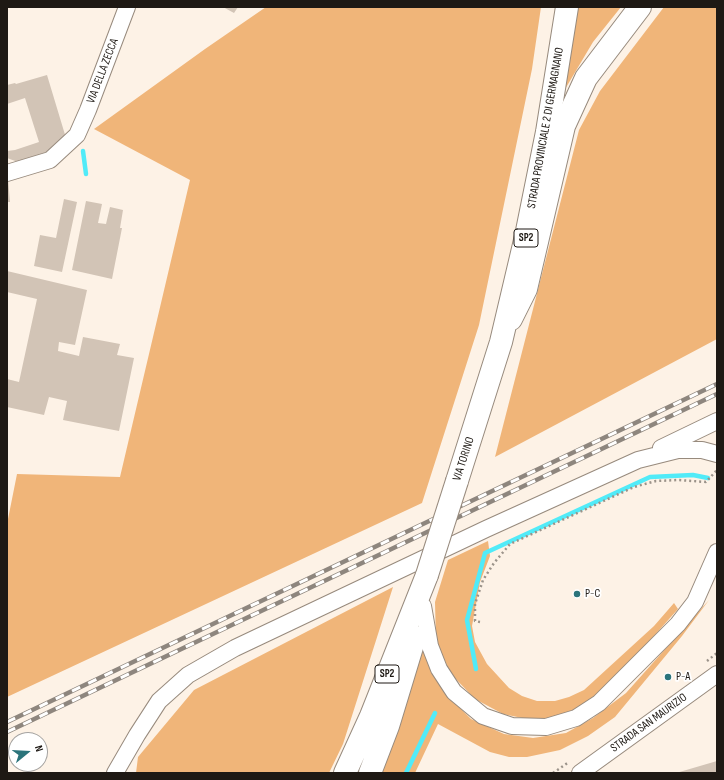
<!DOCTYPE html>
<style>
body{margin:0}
#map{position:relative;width:724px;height:780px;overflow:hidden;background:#fdf2e6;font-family:"Sofia Sans Condensed",sans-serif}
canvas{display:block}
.frame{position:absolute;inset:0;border:8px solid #1e1914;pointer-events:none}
.north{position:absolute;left:8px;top:732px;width:40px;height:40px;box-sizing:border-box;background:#fff;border:1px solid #a5a3a1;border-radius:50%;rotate:72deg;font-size:11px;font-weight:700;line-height:16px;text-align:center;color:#1e1914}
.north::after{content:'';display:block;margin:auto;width:14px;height:18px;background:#2b747b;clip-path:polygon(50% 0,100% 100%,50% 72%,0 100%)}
</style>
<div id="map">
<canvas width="724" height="780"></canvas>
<div class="frame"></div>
<div class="north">N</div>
</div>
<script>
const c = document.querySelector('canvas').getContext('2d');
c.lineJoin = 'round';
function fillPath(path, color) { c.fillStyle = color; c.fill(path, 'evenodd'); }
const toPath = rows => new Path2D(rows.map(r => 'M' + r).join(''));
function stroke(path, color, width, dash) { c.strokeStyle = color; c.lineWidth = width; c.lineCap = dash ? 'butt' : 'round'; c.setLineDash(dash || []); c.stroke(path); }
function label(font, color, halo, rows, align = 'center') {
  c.font = font + ' "Sofia Sans Condensed",sans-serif'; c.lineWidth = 3.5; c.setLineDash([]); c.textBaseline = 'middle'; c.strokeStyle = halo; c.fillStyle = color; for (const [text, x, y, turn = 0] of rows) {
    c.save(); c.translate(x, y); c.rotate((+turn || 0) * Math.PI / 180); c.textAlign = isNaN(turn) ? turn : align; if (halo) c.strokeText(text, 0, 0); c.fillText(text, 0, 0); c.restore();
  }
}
const green = toPath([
 [266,7,541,7,532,69,479,325,422,503,7,697,7,524,17,474,120,477,190,180,94,129,205,49],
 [576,7,621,7,593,42,561,96],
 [664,7,717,7,717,339,495,457,579,130,600,91],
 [488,541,490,556,480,582,472,626,475,642,487,664,509,688,522,696,537,701,555,701,569,697,584,690,654,626,674,603,678,609,612,683,582,707,550,718,527,719,503,714,475,699,451,674,436,642,435,602,448,560],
 [393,587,343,744,329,773,136,773,138,757,194,690],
 [709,600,682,636,615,717,588,736,560,750,527,757,509,757,490,752,438,724,415,773,378,773,422,649,444,692,471,719,504,734,533,738,566,733,593,718,626,693]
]);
const stream = toPath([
 [83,151,86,174],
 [476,669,467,620,485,553,650,477,693,475,708,478],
 [406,773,435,713]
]);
const building = toPath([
 [223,7,238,7,234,13],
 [47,75,66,138,47,152,18,162,7,158,7,151,15,150,39,142,25,98,7,104,7,85,15,83,16,84],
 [7,179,8,179,10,202,7,202],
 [64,199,77,202,62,272,34,266,40,235,56,238],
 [86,201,102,204,98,223,106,224,110,207,123,210,120,228,122,228,112,279,72,270],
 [7,271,87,290,75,345,59,342,58,351,79,356,83,337,120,344,117,355,134,358,119,431,63,420,67,401,49,397,44,415,7,407,7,379,19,382,37,299,7,292],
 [717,761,717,773,676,773]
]);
const path = toPath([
 [480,622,475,621,475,604,483,580,494,563,510,544,634,487,656,481,679,480,706,482,717,470],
 [707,661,717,653],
 [553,773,569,762]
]);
const street = toPath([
 [7,173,50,160,77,135,88,110,127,7],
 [661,448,717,421],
 [423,606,430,646,439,669,454,692,483,716,512,726,546,727,576,718,599,703,678,624,695,602,717,552],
 [115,773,137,735,159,701,188,675,235,648,486,529,638,460,678,450,702,450,717,454],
 [580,773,717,674]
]);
const secondary = toPath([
 [511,319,526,289,564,126,586,78,640,7]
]);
const primary = toPath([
 [457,481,501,342,526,236,547,132,567,7],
 [345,773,371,716,427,575],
 [370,773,388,726,415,637]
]);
const rail = toPath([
 [7,722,717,384],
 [7,732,717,394]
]);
const primaryBridge = toPath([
 [427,575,457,481]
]);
const markers = [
 [577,594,4,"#2b747b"],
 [668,677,4,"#2b747b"]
];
const shields = [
 [526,238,24],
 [387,674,24]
];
const shieldNames = [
 ["SP2",526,238],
 ["SP2",387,674]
];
const streetNames = [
 ["VIA DELLA ZECCA",103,71,-69],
 ["STRADA PROVINCIALE 2 DI GERMAGNANO",546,128,-80],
 ["VIA TORINO",464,459,-72],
 ["STRADA SAN MAURIZIO",649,723,-36]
];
const poiNames = [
 ["P-C",585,594],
 ["P-A",676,677]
];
fillPath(green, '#f0b579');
stroke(stream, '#51ebf8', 4.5);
fillPath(building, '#d2c4b6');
stroke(street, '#978a7d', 18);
stroke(secondary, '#978a7d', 24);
stroke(primary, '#978a7d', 24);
stroke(path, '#9b938a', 2.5, [2, 3]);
stroke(street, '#fff', 16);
stroke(secondary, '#fff', 22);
stroke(primary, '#fff', 22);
stroke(rail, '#8e867e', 4.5);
stroke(rail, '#fff', 3, [9]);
stroke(primaryBridge, '#978a7d', 24, []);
stroke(primaryBridge, '#fff', 22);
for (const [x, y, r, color] of markers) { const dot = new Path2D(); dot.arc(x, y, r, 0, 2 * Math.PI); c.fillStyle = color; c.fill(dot); stroke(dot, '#fff', 1.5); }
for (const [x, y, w] of shields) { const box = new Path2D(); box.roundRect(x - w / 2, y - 9, w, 18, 3); c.fillStyle = '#fff'; c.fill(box); stroke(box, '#1e1914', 1); }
label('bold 11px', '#1e1914', null, shieldNames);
label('12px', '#1e1914', '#fff', streetNames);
label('12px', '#1e1914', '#fff', poiNames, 'left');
</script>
